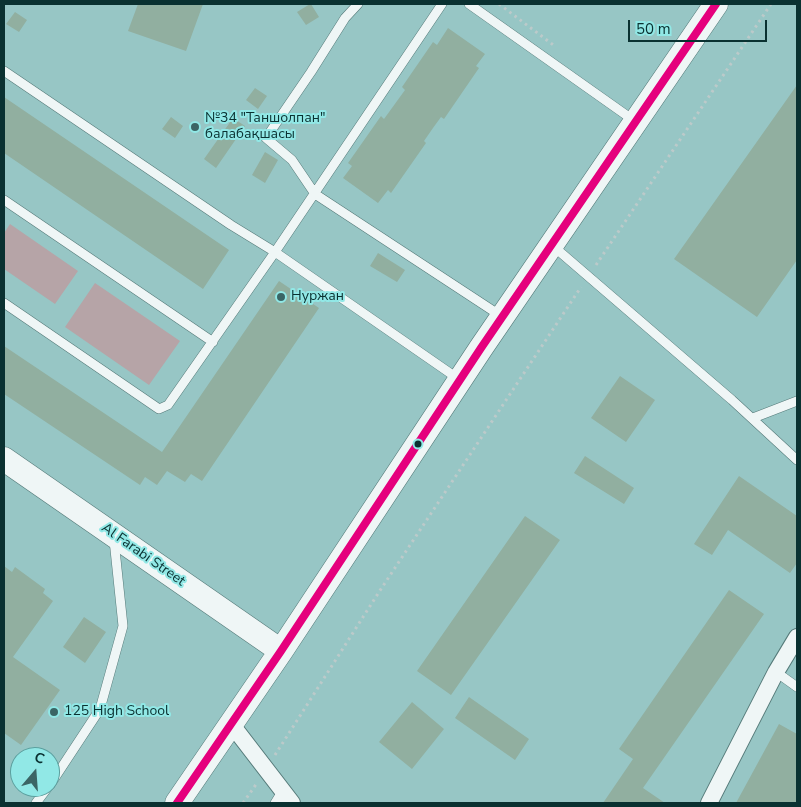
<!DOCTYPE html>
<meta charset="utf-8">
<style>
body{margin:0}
#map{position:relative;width:801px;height:807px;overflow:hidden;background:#97c6c5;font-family:"Nunito Sans",sans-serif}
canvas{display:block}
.frame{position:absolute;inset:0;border:5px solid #0a3131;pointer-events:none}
.north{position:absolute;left:10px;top:747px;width:50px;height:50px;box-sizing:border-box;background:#91e8e6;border:1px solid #5b9f9e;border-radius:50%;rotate:18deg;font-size:14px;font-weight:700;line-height:20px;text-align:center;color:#0a3131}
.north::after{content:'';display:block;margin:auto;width:18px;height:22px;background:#3b6565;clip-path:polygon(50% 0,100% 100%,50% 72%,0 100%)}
.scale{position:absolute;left:628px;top:20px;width:139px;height:22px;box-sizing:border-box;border:2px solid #0a3131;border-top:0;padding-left:6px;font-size:15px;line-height:18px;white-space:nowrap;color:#0a3131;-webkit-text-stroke:4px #91e8e6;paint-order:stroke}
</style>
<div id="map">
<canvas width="801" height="807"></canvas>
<div class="frame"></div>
<div class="north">С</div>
<div class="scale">50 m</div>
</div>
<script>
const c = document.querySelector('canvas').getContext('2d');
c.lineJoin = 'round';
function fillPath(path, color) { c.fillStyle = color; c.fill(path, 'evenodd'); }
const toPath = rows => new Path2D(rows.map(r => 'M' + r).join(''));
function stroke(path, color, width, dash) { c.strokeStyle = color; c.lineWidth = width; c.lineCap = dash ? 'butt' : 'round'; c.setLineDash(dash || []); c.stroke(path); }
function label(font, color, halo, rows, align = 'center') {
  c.font = font + ' "Nunito Sans",sans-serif'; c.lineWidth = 4; c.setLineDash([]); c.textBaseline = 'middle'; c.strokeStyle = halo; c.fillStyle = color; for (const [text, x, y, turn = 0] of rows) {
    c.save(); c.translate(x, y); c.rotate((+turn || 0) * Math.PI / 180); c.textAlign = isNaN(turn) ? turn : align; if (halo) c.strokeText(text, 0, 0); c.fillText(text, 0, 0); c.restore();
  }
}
const green = toPath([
 [10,224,78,271,55,304,4,269,4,233],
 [95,283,180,341,149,385,65,327]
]);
const building = toPath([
 [138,4,203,4,186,51,128,31],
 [310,4,311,4,319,17,306,25,297,12],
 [15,12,27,20,19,32,6,24],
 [448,28,485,54,476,66,479,68,444,119,441,117,433,128,424,141,426,143,391,193,388,190,378,203,343,178,352,166,348,163,381,116,384,119,405,90,402,87,433,42,437,45],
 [797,85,797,260,757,317,674,259],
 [255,88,267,96,258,109,246,100],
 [4,97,229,250,203,289,4,153],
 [171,117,183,126,175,138,162,129],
 [233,118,245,126,216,168,204,159],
 [265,152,278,160,265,183,252,175],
 [378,253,405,270,397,282,370,266],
 [279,281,319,308,202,481,191,474,185,482,167,471,157,485,145,477,140,485,4,394,4,346,162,452],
 [620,376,655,400,626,442,591,418],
 [585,456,634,488,624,504,574,473],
 [739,476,797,516,797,563,790,573,728,530,712,555,694,544],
 [525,516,560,540,451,695,417,671],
 [4,566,12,572,15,567,45,589,43,593,53,601,13,657,60,690,21,745,4,733],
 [729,590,764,614,643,788,665,803,603,803,633,759,619,749],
 [84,617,106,632,85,663,63,647],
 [469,697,529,739,515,760,455,718],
 [412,702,444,729,412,769,379,742],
 [779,724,797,734,797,803,736,803]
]);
const path = toPath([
 [499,4,556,47],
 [596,265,771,4],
 [275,755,379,592,581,287],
 [243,803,257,783]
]);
const lane = toPath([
 [358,4,345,18,311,72,266,138,292,160,315,194,501,316],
 [469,4,636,122],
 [4,71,231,225,275,252,442,4],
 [4,200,213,342],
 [553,246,732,400,797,460],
 [4,303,159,409,168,405,275,252,460,380],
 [753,418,797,401],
 [776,672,797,687],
 [50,785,100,709,123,626,114,540],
 [36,803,48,787],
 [275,803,283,790]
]);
const street = toPath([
 [232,725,292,803],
 [709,803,776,672,797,637]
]);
const secondary = toPath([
 [4,459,281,651],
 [177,803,281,651,481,348,716,4]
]);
const bus1 = toPath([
 [177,803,281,651,481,348,716,4]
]);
const markers = [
 [195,127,5,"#3b6565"],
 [281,297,5,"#3b6565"],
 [418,444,4.5,"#0a3131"],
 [54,712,5,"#3b6565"]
];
const poiNames = [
 ["№34 \"Таншолпан\"",205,119],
 ["балабақшасы",205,135],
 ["Нуржан",291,297],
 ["125 High School",64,712]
];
const streetNames = [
 ["Al Farabi Street",143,555,35]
];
fillPath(green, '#b6a4a7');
fillPath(building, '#91afa0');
stroke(lane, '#557a79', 10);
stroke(street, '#557a79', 18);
stroke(secondary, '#557a79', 25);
stroke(path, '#bccaca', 3, [2.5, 4]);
stroke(lane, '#eff6f6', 9);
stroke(street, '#eff6f6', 16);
stroke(secondary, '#eff6f6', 24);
stroke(bus1, '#e5007d', 8);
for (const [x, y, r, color] of markers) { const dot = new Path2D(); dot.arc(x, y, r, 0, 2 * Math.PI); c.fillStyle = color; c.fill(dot); stroke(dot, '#91e8e6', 2); }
label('14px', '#0a3131', '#91e8e6', poiNames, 'left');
label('14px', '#0a3131', '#91e8e6', streetNames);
</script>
